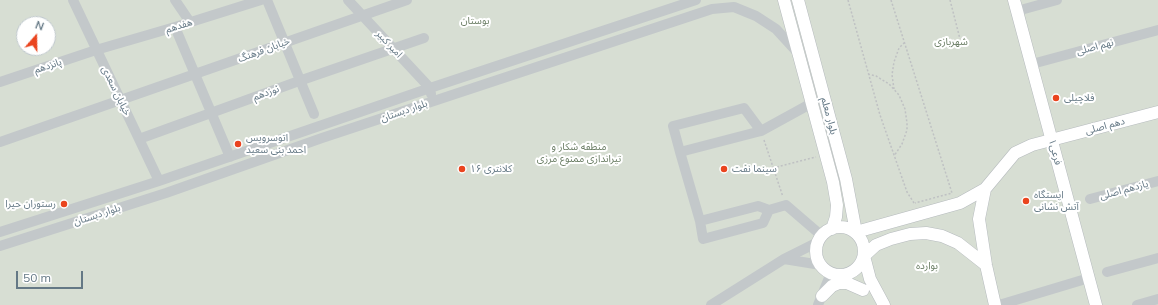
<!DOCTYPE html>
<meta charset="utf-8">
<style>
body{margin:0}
#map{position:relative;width:1158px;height:305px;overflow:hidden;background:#f6f6f2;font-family:Mulish,sans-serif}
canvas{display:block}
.north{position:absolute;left:16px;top:16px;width:40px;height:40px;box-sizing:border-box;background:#fff;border:1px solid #c1c9ce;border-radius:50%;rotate:20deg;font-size:11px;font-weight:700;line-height:16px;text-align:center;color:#647885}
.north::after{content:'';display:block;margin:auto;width:14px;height:18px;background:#ea441e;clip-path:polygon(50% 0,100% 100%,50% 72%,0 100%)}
.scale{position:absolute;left:16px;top:271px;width:67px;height:18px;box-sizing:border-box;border:2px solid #647885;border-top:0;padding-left:5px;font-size:12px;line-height:14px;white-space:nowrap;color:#647885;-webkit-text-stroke:3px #fff;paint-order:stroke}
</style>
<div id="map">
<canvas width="1158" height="305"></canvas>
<div class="north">N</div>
<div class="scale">50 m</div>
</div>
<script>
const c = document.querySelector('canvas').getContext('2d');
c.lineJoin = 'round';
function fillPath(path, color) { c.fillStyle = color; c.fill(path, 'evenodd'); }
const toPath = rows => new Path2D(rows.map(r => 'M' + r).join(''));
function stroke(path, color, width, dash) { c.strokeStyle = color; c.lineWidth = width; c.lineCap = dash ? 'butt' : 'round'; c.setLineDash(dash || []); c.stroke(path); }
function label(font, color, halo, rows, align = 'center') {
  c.font = font + ' Mulish,"Noto Sans Arabic",sans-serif'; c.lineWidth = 4; c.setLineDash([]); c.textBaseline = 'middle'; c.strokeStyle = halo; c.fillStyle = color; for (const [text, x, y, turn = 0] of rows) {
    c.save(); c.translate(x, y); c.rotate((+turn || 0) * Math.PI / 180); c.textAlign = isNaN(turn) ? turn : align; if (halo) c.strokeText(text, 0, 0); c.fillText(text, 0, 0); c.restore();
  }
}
const green = toPath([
 [0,0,1158,0,1158,305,0,305],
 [24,24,48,24,48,48,24,48]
]);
const path = toPath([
 [848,0,880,115,907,192,914,203],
 [891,0,952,193,915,203],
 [950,0,960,39],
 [868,74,876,76,889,84,899,95,905,109,907,123,907,130,902,144,894,156],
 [894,89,892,75,894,62,899,48,904,43],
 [764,140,783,197],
 [773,168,816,157]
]);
const minor = toPath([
 [73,0,159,181],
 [175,0,190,22],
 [267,0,314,114],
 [348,0,430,88,431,94],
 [1017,11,1057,0],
 [175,27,230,157],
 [1032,64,1158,30],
 [0,82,96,50,175,27,261,0],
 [761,131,680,152,700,221,703,239,763,223,769,210],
 [139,139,299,81,424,38],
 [0,142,407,0],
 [680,152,673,126,744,108,761,131,812,103],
 [1090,199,1158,181],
 [700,221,758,206,769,210,786,205,822,236],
 [0,232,159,181,430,88,696,0],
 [0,246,166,193,322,138,712,9,734,7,756,16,776,29,798,53],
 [784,259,821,265],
 [1107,272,1158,258],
 [711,305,784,259,818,242],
 [818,305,831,273],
 [999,305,1089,278],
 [1137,305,1158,299]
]);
const major = toPath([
 [784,0,833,182,837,205,836,217,832,229],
 [798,0,846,179,856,232,960,203,985,189,1015,153,1032,145,1158,112],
 [1014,0,1096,305],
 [985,189,979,219,986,265,995,305],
 '816 251a24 24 0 1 1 48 0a24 24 0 1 1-48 0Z',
 [822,296,832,286,839,283,847,283,863,290],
 [884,305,870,279,864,256,876,245,891,239,910,234,926,233,942,236,958,243,986,265]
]);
const markers = [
 [1056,98,4,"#ea441e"],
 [238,144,4,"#ea441e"],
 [462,169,4,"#ea441e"],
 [724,169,4,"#ea441e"],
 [1026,201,4,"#ea441e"],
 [64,204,4,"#ea441e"]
];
const parkNames = [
 ["بوستان",475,21],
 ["شهربازی",951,42],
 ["منطقه شکار و",579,147],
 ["تیراندازی ممنوع مرزی",579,159],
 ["بوارده",927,266]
];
const streetNames = [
 ["هفدهم",179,26,-17],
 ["امیر کبیر",389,44,47],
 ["نهم اصلی",1095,47,-15],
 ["خیابان فرهنگ",264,50,-20],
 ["پانزدهم",48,66,-18],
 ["خیابان سعدی",116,91,64],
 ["نوزدهم",266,93,-20],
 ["بلوار دبستان",404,111,-19],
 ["بلوار معلم",829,116,75],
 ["دهم اصلی",1105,126,-15],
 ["فرعی۱",1055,152,75],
 ["یازدهم اصلی",1124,190,-15],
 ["بلوار دبستان",97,215,-18]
];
const poiNames = [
 ["فلاچیلی",1064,98],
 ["اتوسرویس",246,138],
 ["احمد بنی سعید",246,150],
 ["کلانتری ۱۶",470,169],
 ["سینما نفت",732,169],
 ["ایستگاه",1034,195],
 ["آتش نشانی",1034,207],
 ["رستوران حیرا",56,204,"right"]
];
fillPath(green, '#d7ded3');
stroke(major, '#b6bbbe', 13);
stroke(path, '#bfc1c3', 1.5, [2, 2]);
stroke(minor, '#c3c8ca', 10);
stroke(major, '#fff', 12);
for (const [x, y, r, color] of markers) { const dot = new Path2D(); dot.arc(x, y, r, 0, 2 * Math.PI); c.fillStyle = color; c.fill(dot); stroke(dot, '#fff', 1.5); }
label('10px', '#697c63', '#fff', parkNames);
label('10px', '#647885', '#fff', streetNames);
label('10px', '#647885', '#fff', poiNames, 'left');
</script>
